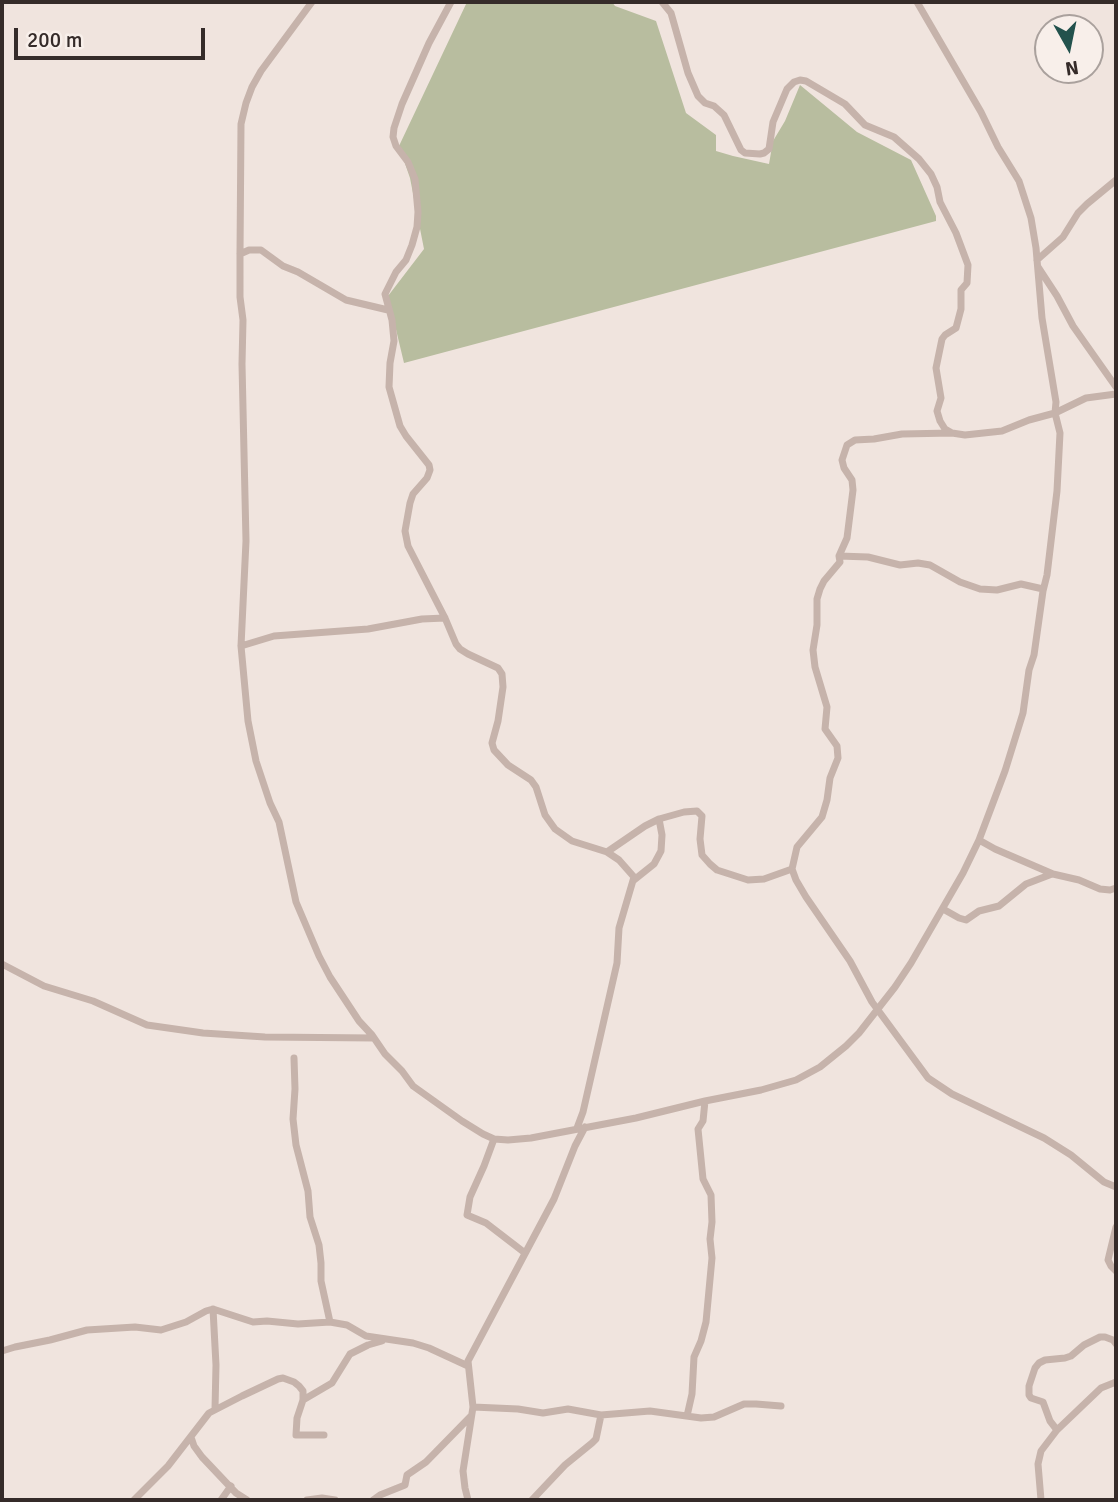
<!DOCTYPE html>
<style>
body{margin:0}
#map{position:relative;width:1118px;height:1502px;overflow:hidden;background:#f0e4de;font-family:Signika,sans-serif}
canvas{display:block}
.frame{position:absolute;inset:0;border:4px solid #352b29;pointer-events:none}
.north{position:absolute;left:1034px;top:14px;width:70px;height:70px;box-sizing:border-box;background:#f8efea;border:2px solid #aaa19d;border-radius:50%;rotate:171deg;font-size:19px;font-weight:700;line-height:28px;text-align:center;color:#352b29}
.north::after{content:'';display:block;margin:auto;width:24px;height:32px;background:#23524d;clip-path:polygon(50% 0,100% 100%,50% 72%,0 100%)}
.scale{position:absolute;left:14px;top:28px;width:191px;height:32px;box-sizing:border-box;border:4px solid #352b29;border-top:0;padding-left:9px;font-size:21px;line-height:24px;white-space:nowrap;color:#352b29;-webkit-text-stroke:5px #f8efea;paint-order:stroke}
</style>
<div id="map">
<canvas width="1118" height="1502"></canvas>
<div class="frame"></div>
<div class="north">N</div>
<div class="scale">200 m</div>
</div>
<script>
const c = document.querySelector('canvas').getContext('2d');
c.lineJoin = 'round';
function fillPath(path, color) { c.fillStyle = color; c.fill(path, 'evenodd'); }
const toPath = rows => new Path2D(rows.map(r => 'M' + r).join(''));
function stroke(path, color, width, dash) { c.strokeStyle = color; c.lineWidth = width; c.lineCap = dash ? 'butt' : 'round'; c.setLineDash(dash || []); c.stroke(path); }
const green = toPath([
 [467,2,612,2,615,6,656,21,686,113,716,135,716,151,733,156,769,164,773,141,785,121,800,85,857,132,911,160,936,216,936,221,404,363,388,296,424,249,410,178,399,146]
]);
const minor = toPath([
 [312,2,261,71,252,87,246,103,241,124,240,254,240,297,243,320,242,364,246,541,241,646,248,721,256,761,270,803,279,822,296,902,319,956,330,977,359,1021,372,1035,385,1054,402,1071,413,1086,462,1121,483,1134,494,1139,508,1140,531,1138,636,1118,705,1101,761,1090,796,1080,820,1067,846,1046,859,1033,895,987,911,963,963,873,979,840,1005,771,1023,713,1029,670,1034,655,1043,591,1047,575,1057,491,1060,433,1055,413,1056,402,1042,318,1036,248,1031,218,1019,181,998,147,981,112,917,2],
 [451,2,429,43,402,104,394,128,393,137,396,146,408,162,415,179,418,212,417,227,412,245,406,260,396,272,385,294,392,320,394,341,390,363,389,387,400,426,406,436,429,465,430,470,427,478,413,494,410,503,405,531,408,546,445,618,456,644,460,649,468,654,498,668,502,674,503,687,498,721,492,743,494,750,508,765,531,780,536,787,545,815,555,829,572,841,607,852,619,860,634,877,619,928,617,963,583,1112,577,1128],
 [662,2,671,13,688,73,698,96,705,103,714,106,724,115,741,150,745,153,760,154,764,153,769,149,773,122,787,89,794,82,800,80,806,81,845,104,865,125,894,137,919,159,931,174,937,187,940,202,956,233,968,265,967,283,961,290,961,309,956,328,945,335,942,339,936,368,941,398,937,411,940,421,945,429,952,433,965,435,1002,431,1029,420,1055,413,1086,398,1116,394],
 [240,254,249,250,261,250,283,266,298,272,346,300,388,310],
 [1037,260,1063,237,1078,213,1087,204,1116,180],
 [1038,267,1057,296,1073,326,1116,387],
 [952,433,902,434,874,439,855,440,847,445,842,460,844,468,852,480,853,490,847,538,839,556,840,562,824,581,820,589,817,599,817,625,813,650,815,667,827,707,825,729,837,746,838,758,830,778,827,800,822,817,797,847,792,869,796,880,806,897,850,961,872,1002,928,1078,952,1094,1044,1138,1071,1155,1104,1182,1116,1187],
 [839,556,868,557,900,565,918,563,930,565,960,582,980,589,997,590,1021,584,1043,589],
 [241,646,274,636,368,629,422,619,445,618],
 [979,840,995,849,1053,874,1079,880,1100,889,1110,890,1116,888],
 [607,852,645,826,659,819,684,812,697,811,702,816,700,839,702,855,710,864,717,870,748,880,764,879,792,869],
 [634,880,654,864,661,851,662,835,659,819],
 [943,909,959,918,966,920,979,911,999,906,1026,884,1052,874],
 [2,964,44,986,93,1001,147,1025,203,1033,265,1037,374,1038],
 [294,1058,295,1089,293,1119,296,1145,308,1191,310,1217,319,1245,321,1263,321,1281,330,1322],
 [494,1139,484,1166,470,1197,467,1215,486,1223,525,1253],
 [1116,1227,1108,1260,1111,1266,1116,1271],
 [213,1309,216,1365,215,1409],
 [2,1351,15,1347,50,1340,87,1330,135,1327,161,1330,186,1322,206,1311,213,1309,253,1322,267,1321,298,1324,330,1322,347,1325,366,1336,413,1343,429,1348,468,1366],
 [303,1400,332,1383,350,1354,368,1345,382,1341],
 [473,1407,518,1409,543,1413,568,1409,601,1415,650,1411,701,1418,714,1417,744,1404,756,1404,781,1406],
 [687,1416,692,1394,694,1357,701,1341,706,1322,712,1258,710,1239,712,1222,711,1195,703,1179,698,1129,703,1121,705,1101],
 [1057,1430,1050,1421,1043,1402,1031,1398,1029,1395,1029,1386,1035,1368,1039,1363,1045,1360,1065,1358,1071,1356,1084,1345,1100,1337,1105,1337,1113,1340,1116,1344],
 [191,1437,194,1446,202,1457,236,1493,247,1500],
 [134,1500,168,1466,209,1413,242,1396,278,1379,283,1378,294,1382,299,1386,303,1391,303,1400,297,1418,296,1435,324,1435],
 [221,1500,231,1486],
 [307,1500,322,1498,335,1500],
 [373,1500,380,1495,405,1485,407,1475,426,1462,471,1416],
 [468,1500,465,1488,463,1471,473,1407,468,1361,554,1199,575,1146,585,1127],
 [532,1500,565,1465,592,1443,596,1439,601,1415],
 [1041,1500,1038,1464,1041,1451,1057,1430,1101,1388,1116,1382]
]);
fillPath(green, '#b8bd9f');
stroke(minor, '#c6b3ab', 7);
</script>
